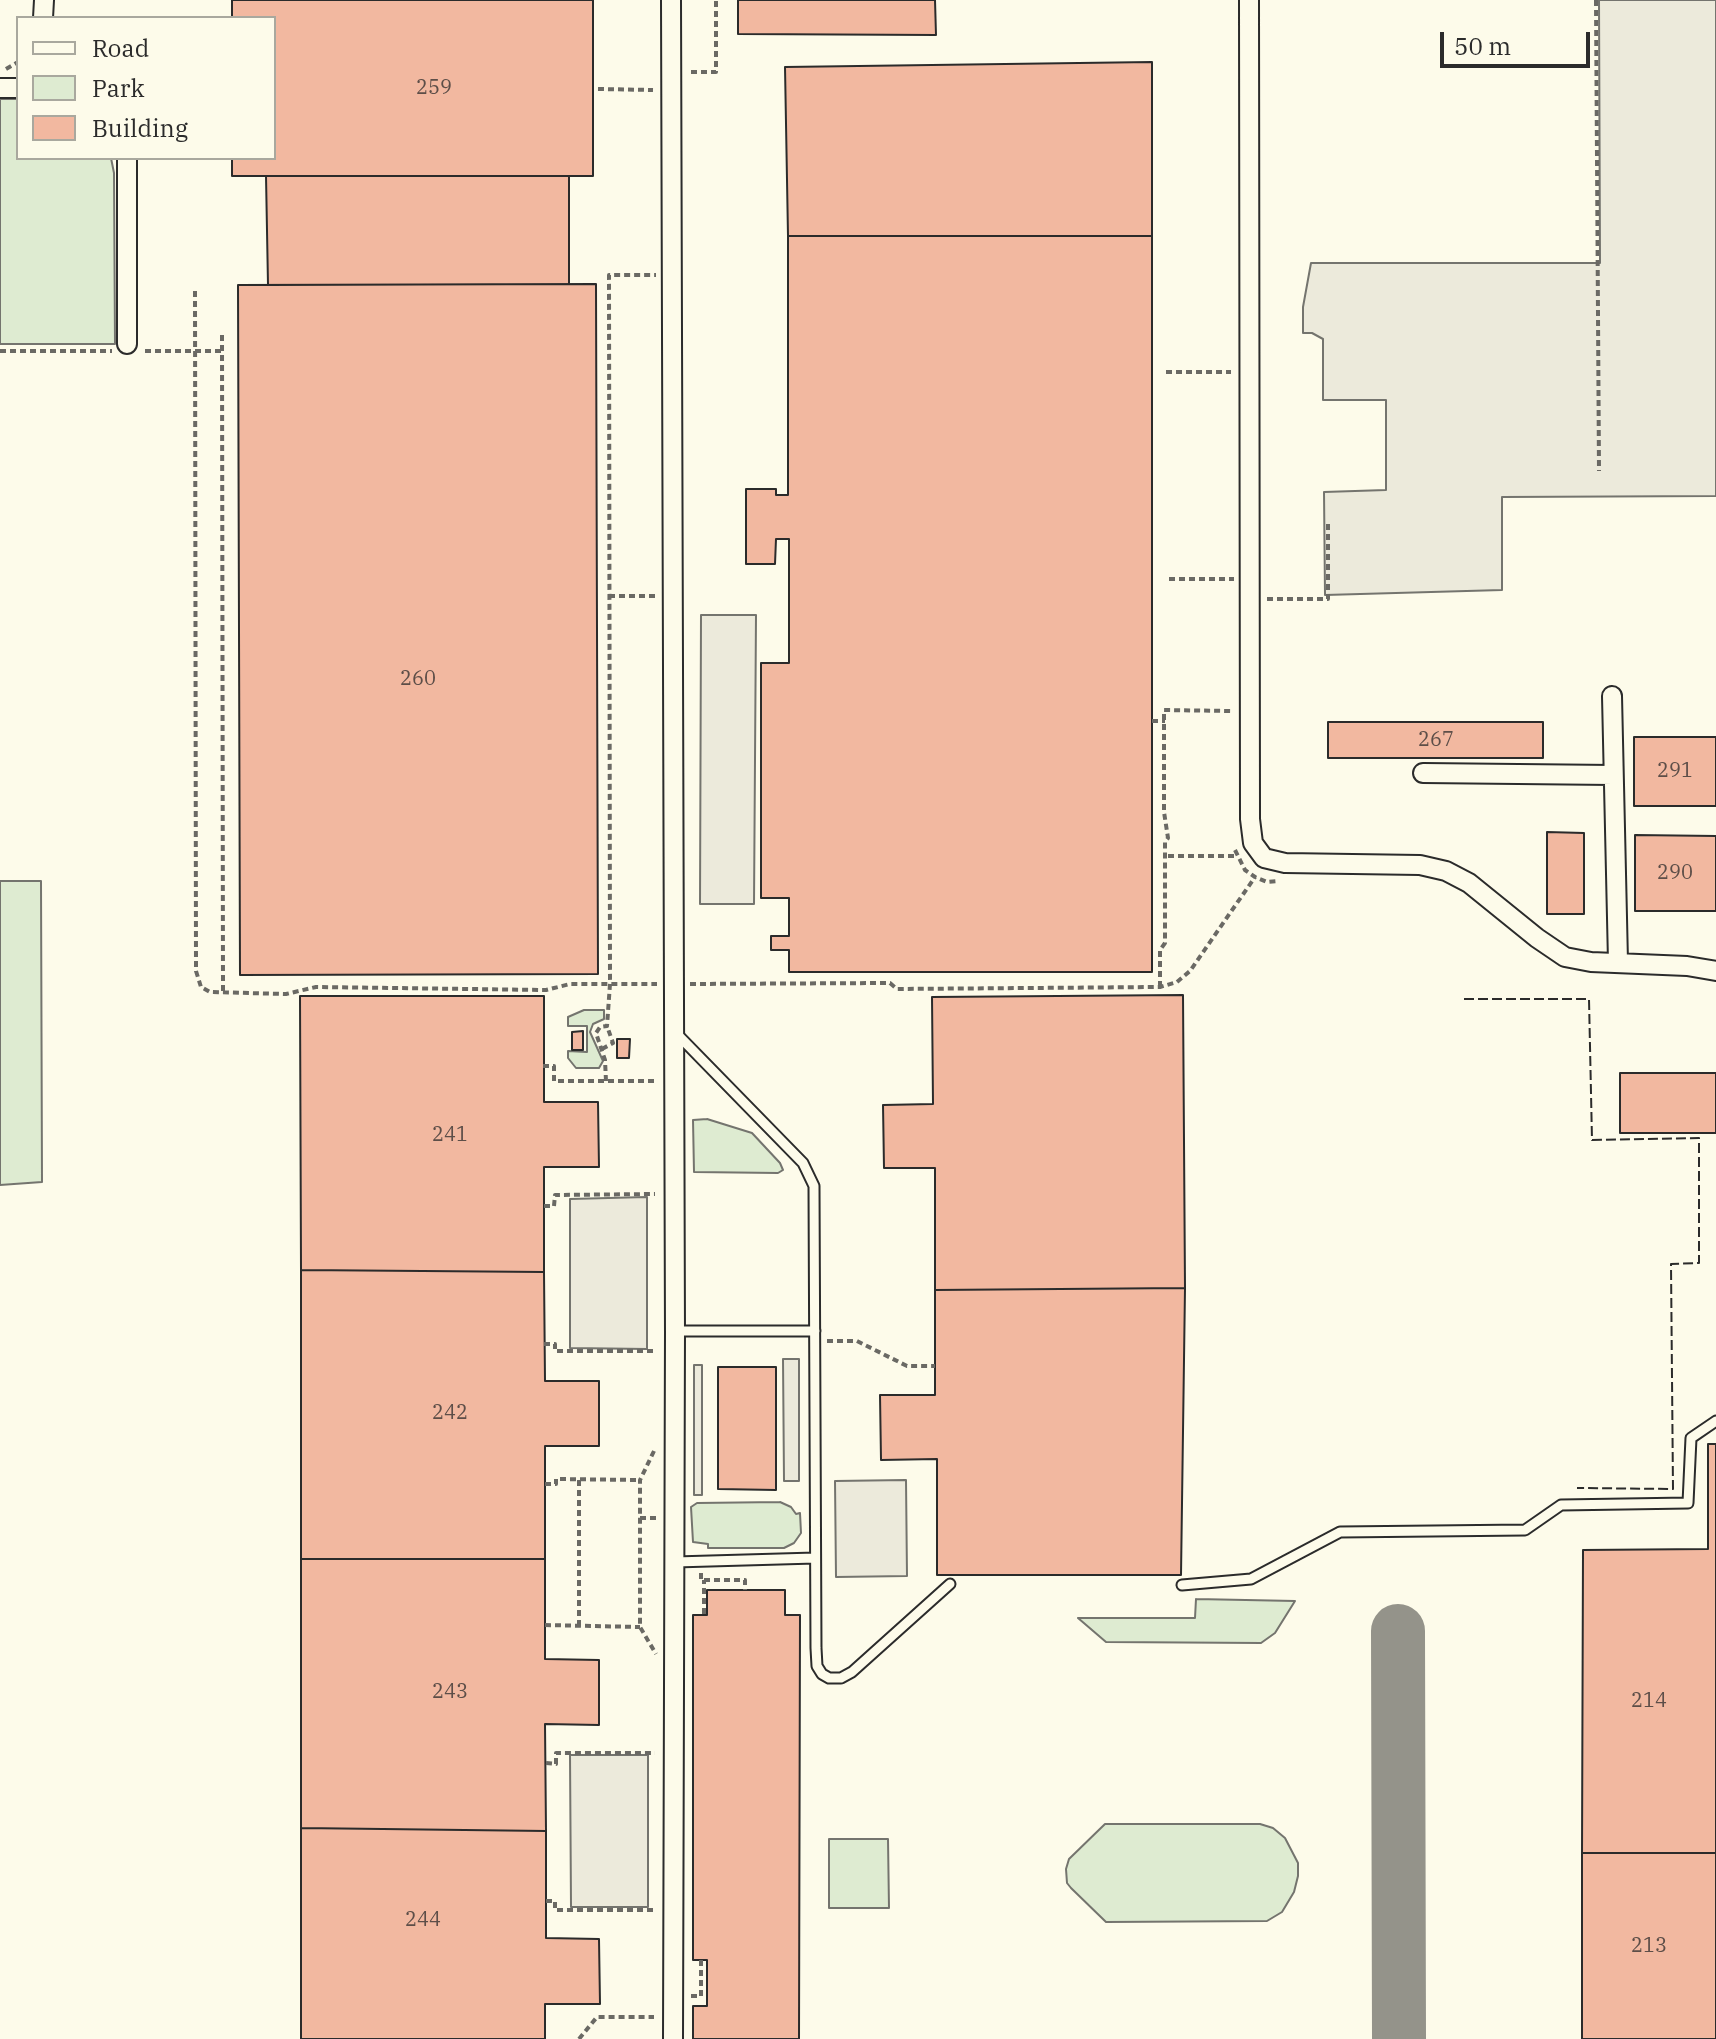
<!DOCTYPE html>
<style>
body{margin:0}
#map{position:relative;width:1716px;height:2039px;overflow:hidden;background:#fdfbea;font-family:"IBM Plex Serif",serif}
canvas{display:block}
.legend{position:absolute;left:16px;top:16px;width:260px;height:144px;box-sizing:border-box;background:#fdfbea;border:2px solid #a9a89e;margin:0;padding:10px 14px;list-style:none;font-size:24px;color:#2b2b2b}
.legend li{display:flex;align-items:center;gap:16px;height:40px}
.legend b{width:40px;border:2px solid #a9a89e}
.scale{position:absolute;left:1440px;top:32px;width:150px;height:36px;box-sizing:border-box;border:4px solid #2b2b2b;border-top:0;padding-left:10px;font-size:24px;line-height:28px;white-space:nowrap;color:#2b2b2b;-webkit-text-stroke:6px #fdfbea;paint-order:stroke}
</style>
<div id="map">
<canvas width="1716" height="2039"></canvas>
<ul class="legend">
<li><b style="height:10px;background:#fdfbea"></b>Road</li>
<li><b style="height:22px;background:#deebd1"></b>Park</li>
<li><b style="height:22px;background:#f2b8a0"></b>Building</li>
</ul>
<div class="scale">50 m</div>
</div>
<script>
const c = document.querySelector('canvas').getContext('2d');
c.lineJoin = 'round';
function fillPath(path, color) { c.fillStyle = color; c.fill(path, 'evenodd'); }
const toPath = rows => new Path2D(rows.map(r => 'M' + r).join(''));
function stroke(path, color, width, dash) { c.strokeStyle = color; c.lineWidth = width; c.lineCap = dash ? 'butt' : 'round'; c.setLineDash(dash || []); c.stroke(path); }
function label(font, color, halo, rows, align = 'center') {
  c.font = font + ' "IBM Plex Serif",serif'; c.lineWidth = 6; c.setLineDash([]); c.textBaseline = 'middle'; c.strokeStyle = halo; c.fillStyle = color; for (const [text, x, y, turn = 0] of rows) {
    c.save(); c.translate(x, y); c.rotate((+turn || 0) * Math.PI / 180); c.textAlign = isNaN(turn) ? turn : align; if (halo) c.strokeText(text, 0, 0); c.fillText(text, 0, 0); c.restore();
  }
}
const green = toPath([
 [0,99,18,99,18,158,111,158,114,173,115,344,0,344,0,99],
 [0,881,41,881,42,1182,0,1185,0,881],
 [584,1010,604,1010,604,1019,593,1024,590,1032,603,1061,599,1068,576,1068,568,1058,568,1051,587,1052,587,1026,568,1026,568,1017,584,1010],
 [707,1119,752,1133,780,1163,783,1170,778,1173,694,1172,693,1120,707,1119],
 [780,1502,791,1507,796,1514,800,1513,801,1533,794,1543,784,1548,708,1548,708,1544,693,1542,691,1507,697,1503,780,1502],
 [1196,1599,1295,1601,1275,1633,1261,1643,1106,1642,1078,1618,1195,1618,1196,1599],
 [1105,1824,1260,1824,1273,1828,1285,1838,1298,1863,1298,1876,1294,1892,1282,1912,1267,1921,1106,1922,1071,1888,1067,1883,1066,1869,1069,1859,1105,1824],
 [829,1839,888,1839,889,1908,829,1908,829,1839]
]);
const parking = toPath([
 [1599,0,1716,0,1716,496,1502,497,1502,590,1325,595,1324,492,1386,490,1386,400,1323,400,1323,339,1312,333,1303,333,1303,307,1311,263,1600,263,1599,0],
 [701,615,756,615,754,904,700,904,701,615],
 [647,1197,647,1349,570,1348,570,1199,647,1197],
 [783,1359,799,1359,799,1481,784,1481,783,1359],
 [694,1365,702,1365,702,1495,694,1495,694,1365],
 [906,1480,907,1576,836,1577,835,1481,906,1480],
 [570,1755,648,1755,648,1907,571,1907,570,1755]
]);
const taxiway = toPath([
 [1398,1631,1399,2039]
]);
const building = toPath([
 [232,0,593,0,593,176,232,176,232,158,274,158,274,18,232,18,232,0],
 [738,0,935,0,936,35,738,34,738,0],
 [1152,62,1152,236,788,236,785,67,1152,62],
 [266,176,569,176,569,284,268,285,266,176],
 [788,236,1152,236,1152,972,789,972,789,950,771,950,771,936,789,936,789,898,761,898,761,663,789,663,789,539,776,539,775,564,746,564,746,489,776,489,776,495,788,495,788,236],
 [596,284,598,974,240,975,238,285,596,284],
 [1328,722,1543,722,1543,758,1328,758,1328,722],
 [1634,737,1716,737,1716,806,1634,806,1634,737],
 [1547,832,1584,833,1584,914,1547,914,1547,832],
 [1635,835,1716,836,1716,911,1635,911,1635,835],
 [1183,995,1185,1288,935,1290,935,1168,884,1168,883,1105,933,1104,932,997,1183,995],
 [300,996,544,996,544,1102,598,1102,599,1167,544,1167,544,1272,301,1270,300,996],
 [583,1031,583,1050,572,1050,572,1032,583,1031],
 [617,1039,630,1039,629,1058,617,1058,617,1039],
 [1620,1073,1716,1073,1716,1133,1620,1133,1620,1073],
 [301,1270,544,1272,545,1381,599,1381,599,1446,545,1446,545,1559,301,1559,301,1270],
 [1185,1288,1181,1575,937,1575,937,1459,881,1460,880,1395,935,1395,935,1290,1185,1288],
 [718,1367,776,1367,776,1490,718,1489,718,1367],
 [1708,1444,1716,1444,1716,1853,1582,1853,1583,1550,1708,1549,1708,1444],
 [301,1559,545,1559,545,1659,599,1660,599,1725,545,1724,546,1831,301,1828,301,1559],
 [707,1590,785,1590,785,1615,800,1615,799,2039,693,2039,693,2006,707,2006,707,1960,693,1960,693,1615,707,1615,707,1590],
 [301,1828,546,1831,546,1938,599,1939,600,2004,545,2004,545,2039,301,2039,301,1828],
 [1582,1853,1716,1853,1716,2039,1582,2039,1582,1853]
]);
const path = toPath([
 [1596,0,1599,471],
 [6,69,18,62],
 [691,72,716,72,716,0],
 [598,89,653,90],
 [195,291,196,971,201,987,210,992,286,994,316,987,546,990,570,984,657,984],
 [222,335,223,992],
 [0,351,112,351],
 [145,351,222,351],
 [1166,372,1231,372],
 [1169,579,1234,579],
 [609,596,657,596],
 [1267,599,1328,599,1328,520],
 [1152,721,1165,721],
 [1235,850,1245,870,1255,877,1267,882,1279,881],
 [1168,856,1236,856],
 [690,984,890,983,897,989,1160,987,1177,982,1190,971,1255,877],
 [1160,987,1160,950,1165,943,1165,842,1168,838,1164,812,1164,710,1231,711],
 [602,1049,613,1043,607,1026],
 [543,1066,554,1066,554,1081,654,1081],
 [606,1081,605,1060,596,1033,600,1027,607,1026,610,984,609,275,656,275],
 [544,1206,554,1206,555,1195,655,1194],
 [827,1341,857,1341,907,1366,935,1366],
 [544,1344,555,1344,555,1351,656,1351],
 [654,1451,640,1480,640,1627,656,1654],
 [545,1484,556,1484,556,1479,640,1480],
 [640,1518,658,1518],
 [701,1573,701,1580,745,1580,745,1590],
 [704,1614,704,1580],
 [545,1625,640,1627],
 [579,1626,579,1479],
 [546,1763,556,1764,556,1753,655,1753],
 [546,1901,555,1901,555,1910,655,1910],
 [691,1996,701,1996,701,1960],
 [579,2039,597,2017,654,2017]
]);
const lane = toPath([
 [675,1032,803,1163,814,1186,816,1648,817,1666,822,1674,829,1678,841,1678,852,1672,950,1584],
 [675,1331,815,1331],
 [675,1562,815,1558],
 [1182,1585,1251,1579,1340,1532,1525,1530,1561,1505,1688,1503,1691,1438,1716,1421]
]);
const street = toPath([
 [671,0,675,1331,673,2039],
 [1249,0,1250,819,1253,843,1264,858,1285,863,1420,865,1446,871,1469,883,1537,938,1565,957,1591,962,1687,966,1716,971],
 [43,18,44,0],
 [0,88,18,88],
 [127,344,127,158],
 [1612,696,1618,962],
 [1423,773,1613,775]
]);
const fence = toPath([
 [1464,999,1589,999,1592,1140,1699,1138,1699,1263,1671,1264,1673,1489,1577,1488]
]);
const numberNames = [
 ["259",434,88],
 ["260",418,679],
 ["267",1436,740],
 ["291",1675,771],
 ["290",1675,873],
 ["241",450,1135],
 ["242",450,1413],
 ["243",450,1692],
 ["214",1649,1701],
 ["244",423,1920],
 ["213",1649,1946]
];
fillPath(green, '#deebd1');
stroke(green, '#74746e', 2);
fillPath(parking, '#eceadb');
stroke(parking, '#74746e', 2);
stroke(taxiway, '#94938a', 54);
fillPath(building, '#f2b8a0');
stroke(building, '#2b2b2b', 2);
stroke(lane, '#2b2b2b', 13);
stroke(street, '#2b2b2b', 22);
stroke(path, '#6a6964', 4, [6, 4]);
stroke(lane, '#fdfbea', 9);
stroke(street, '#fdfbea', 18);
stroke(fence, '#2b2b2b', 2, [10, 4]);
label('20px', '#5d4e48', null, numberNames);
</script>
